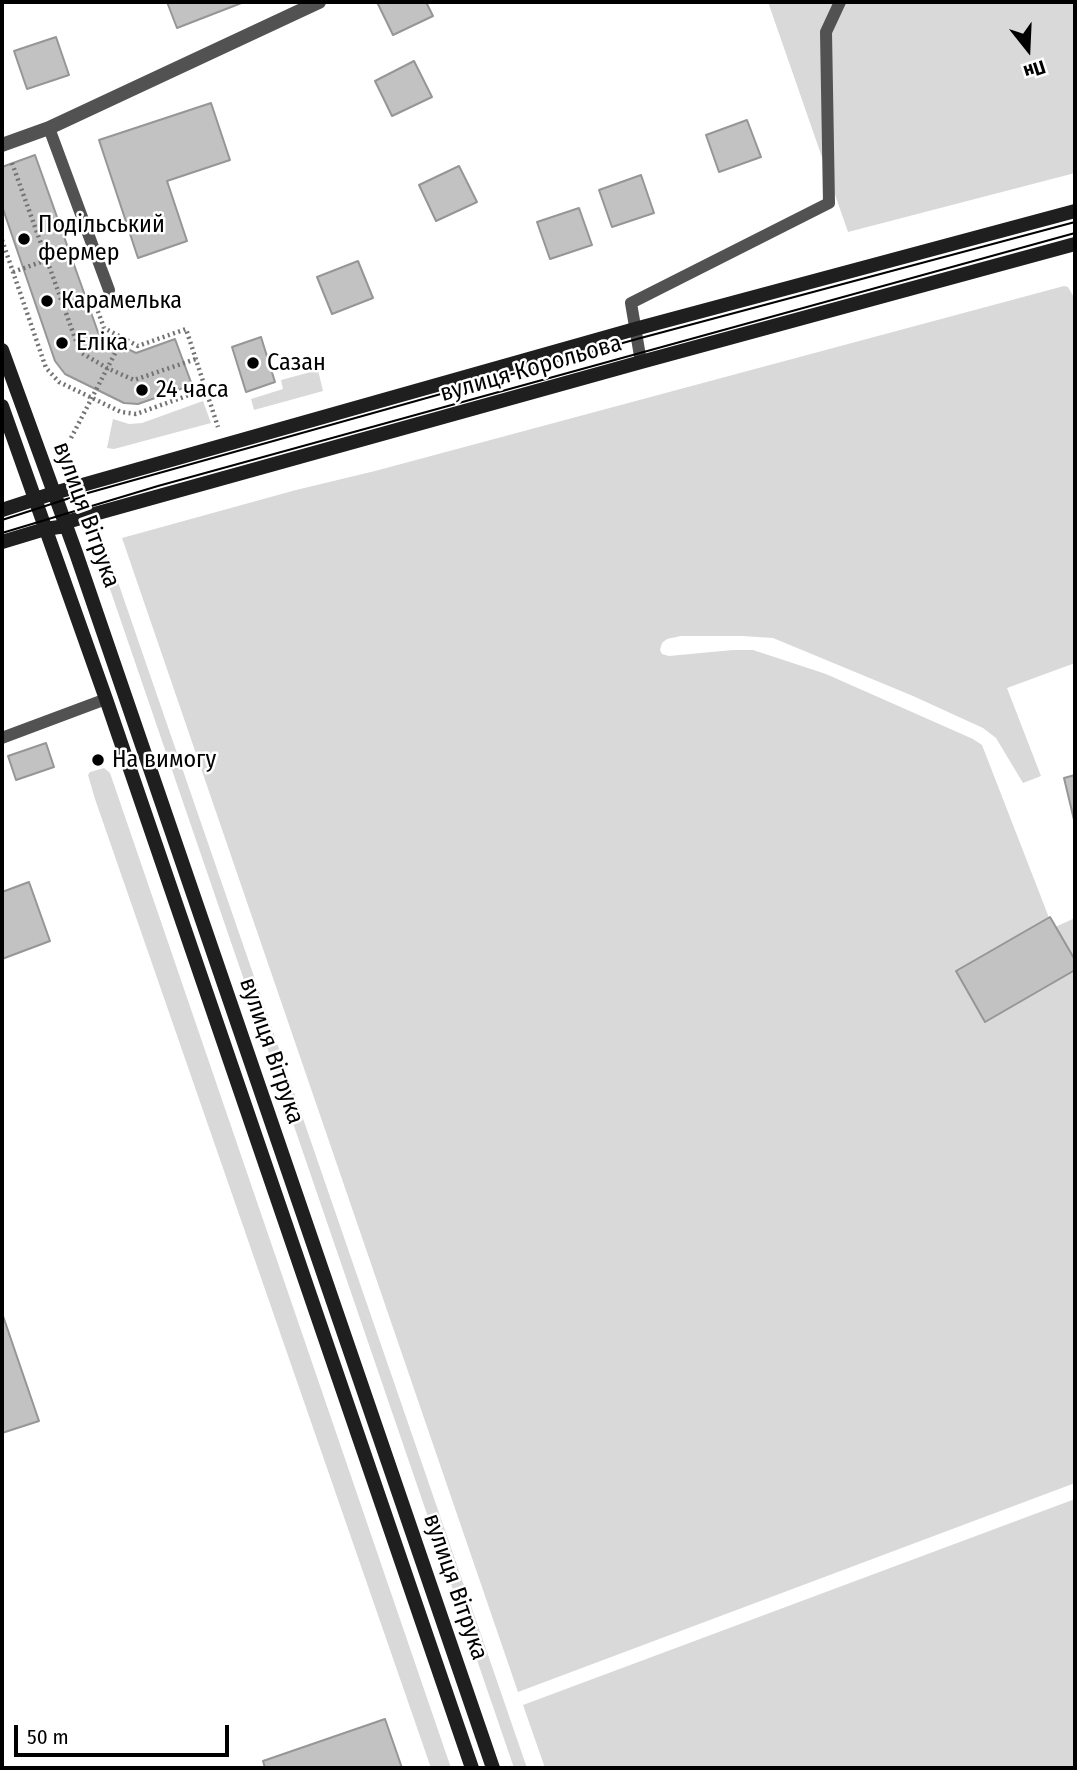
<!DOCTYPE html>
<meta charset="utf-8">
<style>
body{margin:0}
#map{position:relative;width:1077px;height:1770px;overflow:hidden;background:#fff;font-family:"Fira Sans Condensed",sans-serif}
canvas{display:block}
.frame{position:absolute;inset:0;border:4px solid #000;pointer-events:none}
.north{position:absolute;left:993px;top:14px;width:70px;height:70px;-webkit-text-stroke:5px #fff;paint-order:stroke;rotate:162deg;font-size:19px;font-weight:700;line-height:28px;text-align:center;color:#000}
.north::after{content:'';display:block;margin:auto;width:24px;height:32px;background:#000;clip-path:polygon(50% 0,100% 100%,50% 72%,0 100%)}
.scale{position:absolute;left:14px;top:1725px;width:215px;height:32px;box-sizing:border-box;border:4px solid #000;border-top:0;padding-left:9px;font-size:21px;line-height:24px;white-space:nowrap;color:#000;-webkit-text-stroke:5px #fff;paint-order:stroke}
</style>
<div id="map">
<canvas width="1077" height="1770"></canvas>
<div class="frame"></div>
<div class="north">Пн</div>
<div class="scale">50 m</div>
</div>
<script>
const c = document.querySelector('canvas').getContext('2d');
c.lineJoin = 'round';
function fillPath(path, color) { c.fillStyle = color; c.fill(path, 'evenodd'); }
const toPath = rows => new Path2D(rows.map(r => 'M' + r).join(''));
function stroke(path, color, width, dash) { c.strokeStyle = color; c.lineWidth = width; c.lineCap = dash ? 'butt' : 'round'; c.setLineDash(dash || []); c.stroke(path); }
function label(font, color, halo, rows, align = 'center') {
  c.font = font + ' "Fira Sans Condensed",sans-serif'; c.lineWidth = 5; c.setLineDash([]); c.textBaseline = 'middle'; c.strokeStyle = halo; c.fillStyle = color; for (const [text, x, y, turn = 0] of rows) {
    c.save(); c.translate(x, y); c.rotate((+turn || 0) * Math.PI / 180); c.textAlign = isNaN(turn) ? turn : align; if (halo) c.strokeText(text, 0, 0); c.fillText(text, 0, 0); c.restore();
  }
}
const green = toPath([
 [768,2,1075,2,1075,173,848,232],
 [1064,286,1068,287,1075,299,1075,663,1007,688,1041,776,1023,783,996,738,983,728,913,696,773,638,742,636,681,636,667,639,662,643,660,650,662,654,669,656,733,650,753,650,826,674,973,739,982,745,1053,928,1075,918,1075,1359,1074,1360,1075,1483,518,1692,122,538,296,490,375,471],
 [318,370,323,391,254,410,251,399,283,389,281,380],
 [203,401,211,423,114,449,107,448,113,419,129,424,142,423],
 [109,556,527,1768,514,1768,99,557],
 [104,768,110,773,451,1768,431,1768,95,799,88,775,90,772],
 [1075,1499,1075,1768,545,1768,523,1705]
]);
const building = toPath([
 [167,2,244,2,177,28,167,2],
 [377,2,426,2,433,16,393,35,377,2],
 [56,37,69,75,27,89,14,51,56,37],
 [414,61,432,97,392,116,375,81,414,61],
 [211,103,230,160,167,181,187,241,138,258,99,140,211,103],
 [747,120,761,157,719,172,706,135,747,120],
 [35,155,99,335,136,353,175,339,192,385,138,404,124,403,65,374,55,361,2,206,2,167,35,155],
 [459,166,477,202,436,221,419,185,459,166],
 [641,175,654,213,612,227,599,190,641,175],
 [579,208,592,245,550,259,537,222,579,208],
 [358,261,373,298,332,314,317,277,358,261],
 [261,337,275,382,246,392,232,347,261,337],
 [46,743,54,767,16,780,8,756,46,743],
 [1075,775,1075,824,1064,778,1075,775],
 [29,882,50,941,2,959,2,892,29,882],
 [1050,917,1075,960,1075,970,985,1022,956,971,1050,917],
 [2,1313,39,1421,2,1433,2,1313],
 [385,1719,402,1768,265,1768,263,1761,385,1719]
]);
const path = toPath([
 [12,163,80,352,107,368,134,380,196,359],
 [2,240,46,368,59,382,121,412,136,414,206,389],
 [13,272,75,250],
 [96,306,104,328,138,346,186,329,218,427],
 [71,438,123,338]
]);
const lane = toPath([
 [49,128,109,290],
 [641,362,631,303,829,203,826,32,840,2],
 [2,738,106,699]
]);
const street = toPath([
 [2,145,49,128,319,2]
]);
const secondary = toPath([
 [2,350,76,553,493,1768],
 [2,406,106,699,472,1768],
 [2,510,54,493,635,329,1075,211],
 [2,542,45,529,66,526,70,521,98,513,641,362,1075,244]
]);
const tram = toPath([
 [2,520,70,498,637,339,1075,222],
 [2,533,158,486,1075,233]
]);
const markers = [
 [24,239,7,"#000"],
 [47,301,7,"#000"],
 [62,343,7,"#000"],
 [253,363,7,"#000"],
 [142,390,7,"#000"],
 [98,760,7,"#000"]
];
const poiNames = [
 ["Подільський",38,225],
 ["фермер",38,253],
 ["Карамелька",61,301],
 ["Еліка",76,343],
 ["Сазан",267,363],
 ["24 часа",156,390],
 ["На вимогу",112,760]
];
const streetNames = [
 ["вулиця Корольова",531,369,-16],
 ["вулиця Вітрука",86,515,70],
 ["вулиця Вітрука",271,1051,71],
 ["вулиця Вітрука",455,1587,71]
];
fillPath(green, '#d9d9d9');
fillPath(building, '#c2c2c2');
stroke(building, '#969696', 2);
stroke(path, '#747474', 4.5, [2, 3.5]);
stroke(lane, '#525252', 12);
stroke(street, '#525252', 14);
stroke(secondary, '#1f1f1f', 14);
stroke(tram, '#000', 2);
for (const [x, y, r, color] of markers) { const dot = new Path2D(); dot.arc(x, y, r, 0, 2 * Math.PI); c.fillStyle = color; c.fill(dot); stroke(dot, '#fff', 2.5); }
label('24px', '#000', '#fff', poiNames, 'left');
label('24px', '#000', '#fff', streetNames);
</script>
